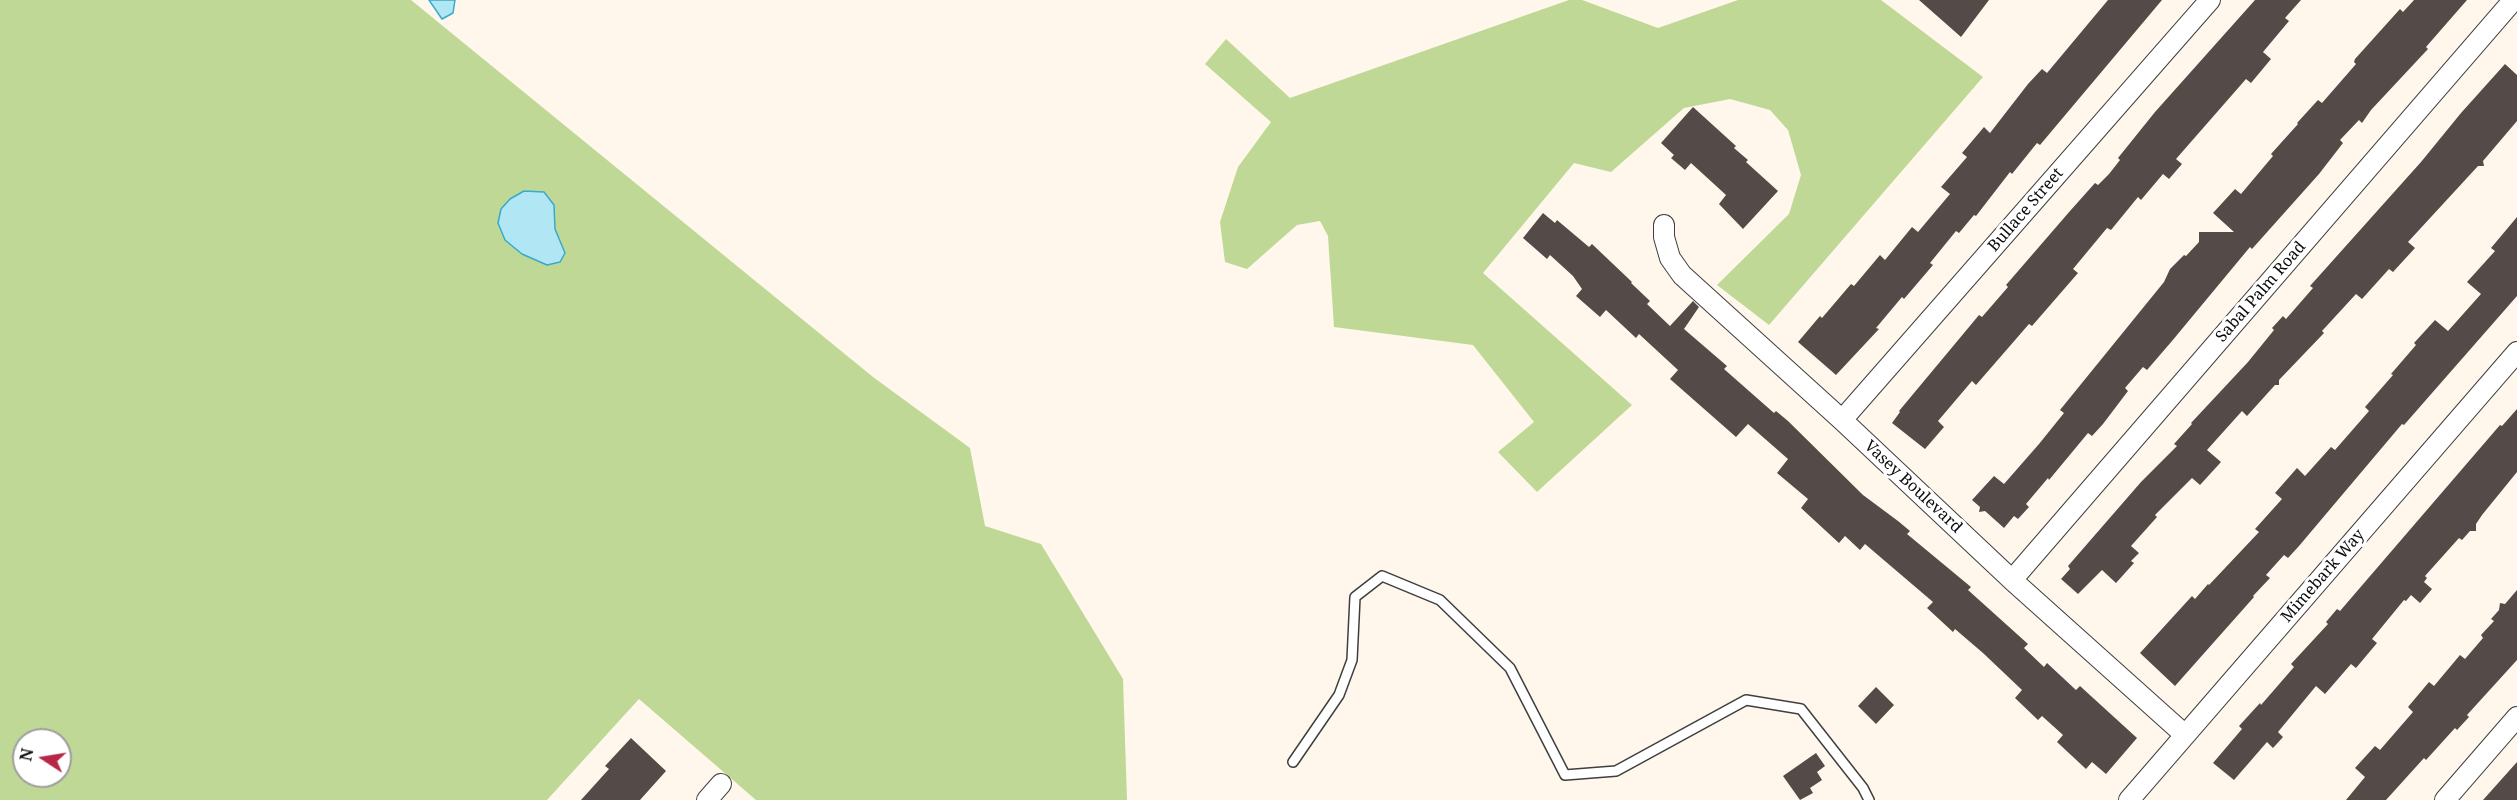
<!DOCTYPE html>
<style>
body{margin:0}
#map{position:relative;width:2517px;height:800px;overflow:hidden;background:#fff7eb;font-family:"Noto Serif",serif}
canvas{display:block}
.north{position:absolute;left:12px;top:728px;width:60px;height:60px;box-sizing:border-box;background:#fff;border:2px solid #9e9e9e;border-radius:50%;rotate:282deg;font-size:16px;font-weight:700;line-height:24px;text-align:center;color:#0c0c0c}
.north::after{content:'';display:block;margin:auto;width:21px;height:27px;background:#b82747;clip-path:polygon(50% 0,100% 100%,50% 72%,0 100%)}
</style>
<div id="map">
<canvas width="2517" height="800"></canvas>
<div class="north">N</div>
</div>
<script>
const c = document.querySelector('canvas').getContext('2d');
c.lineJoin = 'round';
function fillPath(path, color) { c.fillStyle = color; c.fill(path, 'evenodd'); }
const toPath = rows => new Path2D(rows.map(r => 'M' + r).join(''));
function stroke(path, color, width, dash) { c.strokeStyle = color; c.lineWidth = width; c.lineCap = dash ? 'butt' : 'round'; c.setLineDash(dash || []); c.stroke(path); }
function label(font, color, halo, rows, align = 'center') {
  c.font = font + ' "Noto Serif",serif'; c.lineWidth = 6; c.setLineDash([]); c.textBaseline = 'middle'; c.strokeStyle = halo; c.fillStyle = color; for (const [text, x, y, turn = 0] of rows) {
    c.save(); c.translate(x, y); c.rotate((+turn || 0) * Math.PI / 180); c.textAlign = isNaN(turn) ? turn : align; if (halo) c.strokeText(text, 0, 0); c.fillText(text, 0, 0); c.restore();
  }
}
const forest = toPath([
 [0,0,411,0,873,377,970,448,985,526,1041,544,1123,679,1127,800,756,800,639,699,547,800,0,800],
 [24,740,60,740,60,776,24,776],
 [1569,0,1582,0,1658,28,1738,0,1881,0,1983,77,1769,325,1717,285,1789,214,1801,175,1788,130,1770,110,1730,99,1684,108,1611,172,1574,163,1483,273,1632,405,1537,492,1498,452,1534,422,1473,345,1334,327,1328,236,1320,221,1297,225,1247,269,1225,262,1220,222,1238,167,1271,122,1205,64,1226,39,1290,98]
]);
const water = toPath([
 [429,0,455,0,453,13,442,19,429,0],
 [524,191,544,192,554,205,555,229,565,253,560,262,547,265,522,254,505,240,498,223,501,209,510,199,524,191]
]);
const building = toPath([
 [1919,0,1989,0,1961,37],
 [2108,0,2162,0,2040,145,2037,143,2012,174,2010,172,1976,216,1974,215,1959,233,1956,231,1930,263,1933,265,1904,299,1902,297,1876,328,1879,329,1836,375,1798,342,1820,316,1822,318,1851,284,1854,286,1880,255,1885,260,1912,227,1918,232,1950,194,1941,187,1967,157,1962,153,1984,127,1990,133,2028,84,2042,69,2047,73],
 [2255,0,2301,0,2285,18,2289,21,2263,52,2271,59,2251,83,2246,79,2176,159,2182,164,2169,179,2163,174,2141,200,2138,197,2111,230,2107,228,2073,269,2078,273,2032,326,2029,324,1976,385,1972,381,1938,421,1944,427,1925,449,1892,423,1900,412,1899,411,1979,315,1982,317,2008,287,2006,285,2070,211,2095,183,2098,185,2109,174,2120,160,2118,158,2155,112],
 [2414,0,2467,0,2426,47,2428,49,2371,110,2362,123,2359,120,2340,140,2343,143,2319,174,2252,249,2250,247,2172,341,2147,370,2143,367,2125,388,2128,391,2103,424,2092,436,2088,433,2049,480,2048,478,2026,504,2029,507,2018,519,2014,516,2004,528,1985,511,1979,512,1980,507,1972,500,1994,476,2004,484,2039,444,2064,413,2060,410,2164,282,2170,269,2184,255,2186,256,2199,242,2199,232,2234,232,2213,213,2235,189,2241,194,2273,156,2271,154,2298,124,2297,123,2318,100,2322,103,2356,64,2354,62,2355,59,2400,9,2403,12],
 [2505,64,2517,75,2517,121,2483,161,2484,166,2478,166,2408,242,2415,248,2393,272,2389,269,2362,299,2356,294,2322,331,2324,333,2279,380,2279,385,2275,385,2247,416,2242,411,2207,450,2221,462,2200,485,2192,478,2155,515,2157,517,2131,546,2139,553,2131,561,2134,563,2116,583,2102,570,2078,594,2061,579,2070,569,2068,566,2141,482,2177,446,2174,444,2192,424,2191,423,2248,362,2274,330,2272,328,2283,316,2286,319,2313,288,2310,286,2421,162,2461,113],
 [1693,107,1736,146,1734,148,1748,160,1746,162,1778,191,1743,229,1719,204,1726,195,1691,163,1685,170,1671,158,1674,155,1661,143],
 [1543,213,1555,223,1557,220,1589,247,1592,244,1632,282,1631,283,1650,301,1647,304,1670,326,1693,301,1699,307,1684,329,1727,366,1724,369,1774,413,1776,411,1788,421,1863,495,1898,521,1910,531,1907,534,1971,587,1968,590,2028,644,2024,648,2044,667,2047,663,2076,690,2080,686,2137,738,2106,774,2092,762,2086,769,2057,742,2063,735,2042,716,2038,720,2015,698,2022,690,1983,653,1955,629,1953,632,1927,608,1933,602,1865,544,1860,550,1845,536,1839,543,1801,508,1808,499,1777,473,1788,459,1748,424,1736,437,1670,379,1678,370,1639,334,1636,338,1606,310,1600,317,1576,296,1582,289,1573,276,1550,255,1547,259,1523,238],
 [2517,217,2517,296,2404,425,2402,424,2299,546,2288,558,2284,555,2266,575,2270,578,2253,596,2254,597,2175,686,2140,653,2192,596,2195,599,2208,584,2209,585,2259,532,2255,529,2282,499,2275,493,2297,468,2305,476,2331,447,2335,450,2369,411,2365,407,2393,375,2391,374,2416,345,2414,343,2435,320,2448,331,2481,294,2467,282,2495,251,2491,248],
 [2517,409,2517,472,2482,515,2476,524,2476,531,2470,531,2462,540,2459,538,2425,576,2427,578,2424,582,2432,589,2420,603,2411,595,2406,601,2404,600,2372,639,2377,643,2356,668,2351,664,2325,694,2316,686,2278,732,2283,737,2273,748,2267,742,2234,780,2213,763,2242,729,2239,726,2260,703,2261,705,2294,667,2291,664,2328,624,2326,622,2337,609,2340,611,2500,425,2502,426],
 [2517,590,2517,660,2467,715,2469,717,2457,730,2455,728,2426,760,2424,758,2386,800,2346,800,2365,777,2355,768,2375,746,2380,750,2413,712,2408,707,2429,682,2434,686,2460,655,2465,659,2483,638,2481,635,2494,621,2491,619,2499,610,2500,603,2505,604],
 [1876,687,1894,705,1876,724,1858,706],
 [631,738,666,771,640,800,581,800,609,769,605,766],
 [1816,753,1825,766,1817,772,1822,780,1810,788,1813,793,1800,800,1783,776],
 [2517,762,2517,800,2483,800]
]);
const service = toPath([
 [1293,762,1339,695,1352,660,1355,597,1382,576,1440,600,1510,668,1565,775,1616,771,1746,700,1801,709,1863,788,1869,800]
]);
const minor = toPath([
 [1664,225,1664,237,1670,258,1682,275,1842,420,2012,580,2185,735],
 [1842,420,2210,0],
 [2012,580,2510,4],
 [707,800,721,784],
 [2129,800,2517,352],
 [2445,800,2517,717]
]);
const streetNames = [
 ["Bullace Street",2026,210,-49],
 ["Sabal Palm Road",2261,292,-49],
 ["Vasey Boulevard",1913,487,43],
 ["Mimebark Way",2323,576,-49]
];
fillPath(forest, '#bfd896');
fillPath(water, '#b1e7f5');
stroke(water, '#3aa9ca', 1.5);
fillPath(building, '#544b49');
stroke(service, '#3f3f3f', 12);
stroke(minor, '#3f3f3f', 22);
stroke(service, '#fff', 9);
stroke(minor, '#fff', 20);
label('16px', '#0c0c0c', '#fff', streetNames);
</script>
